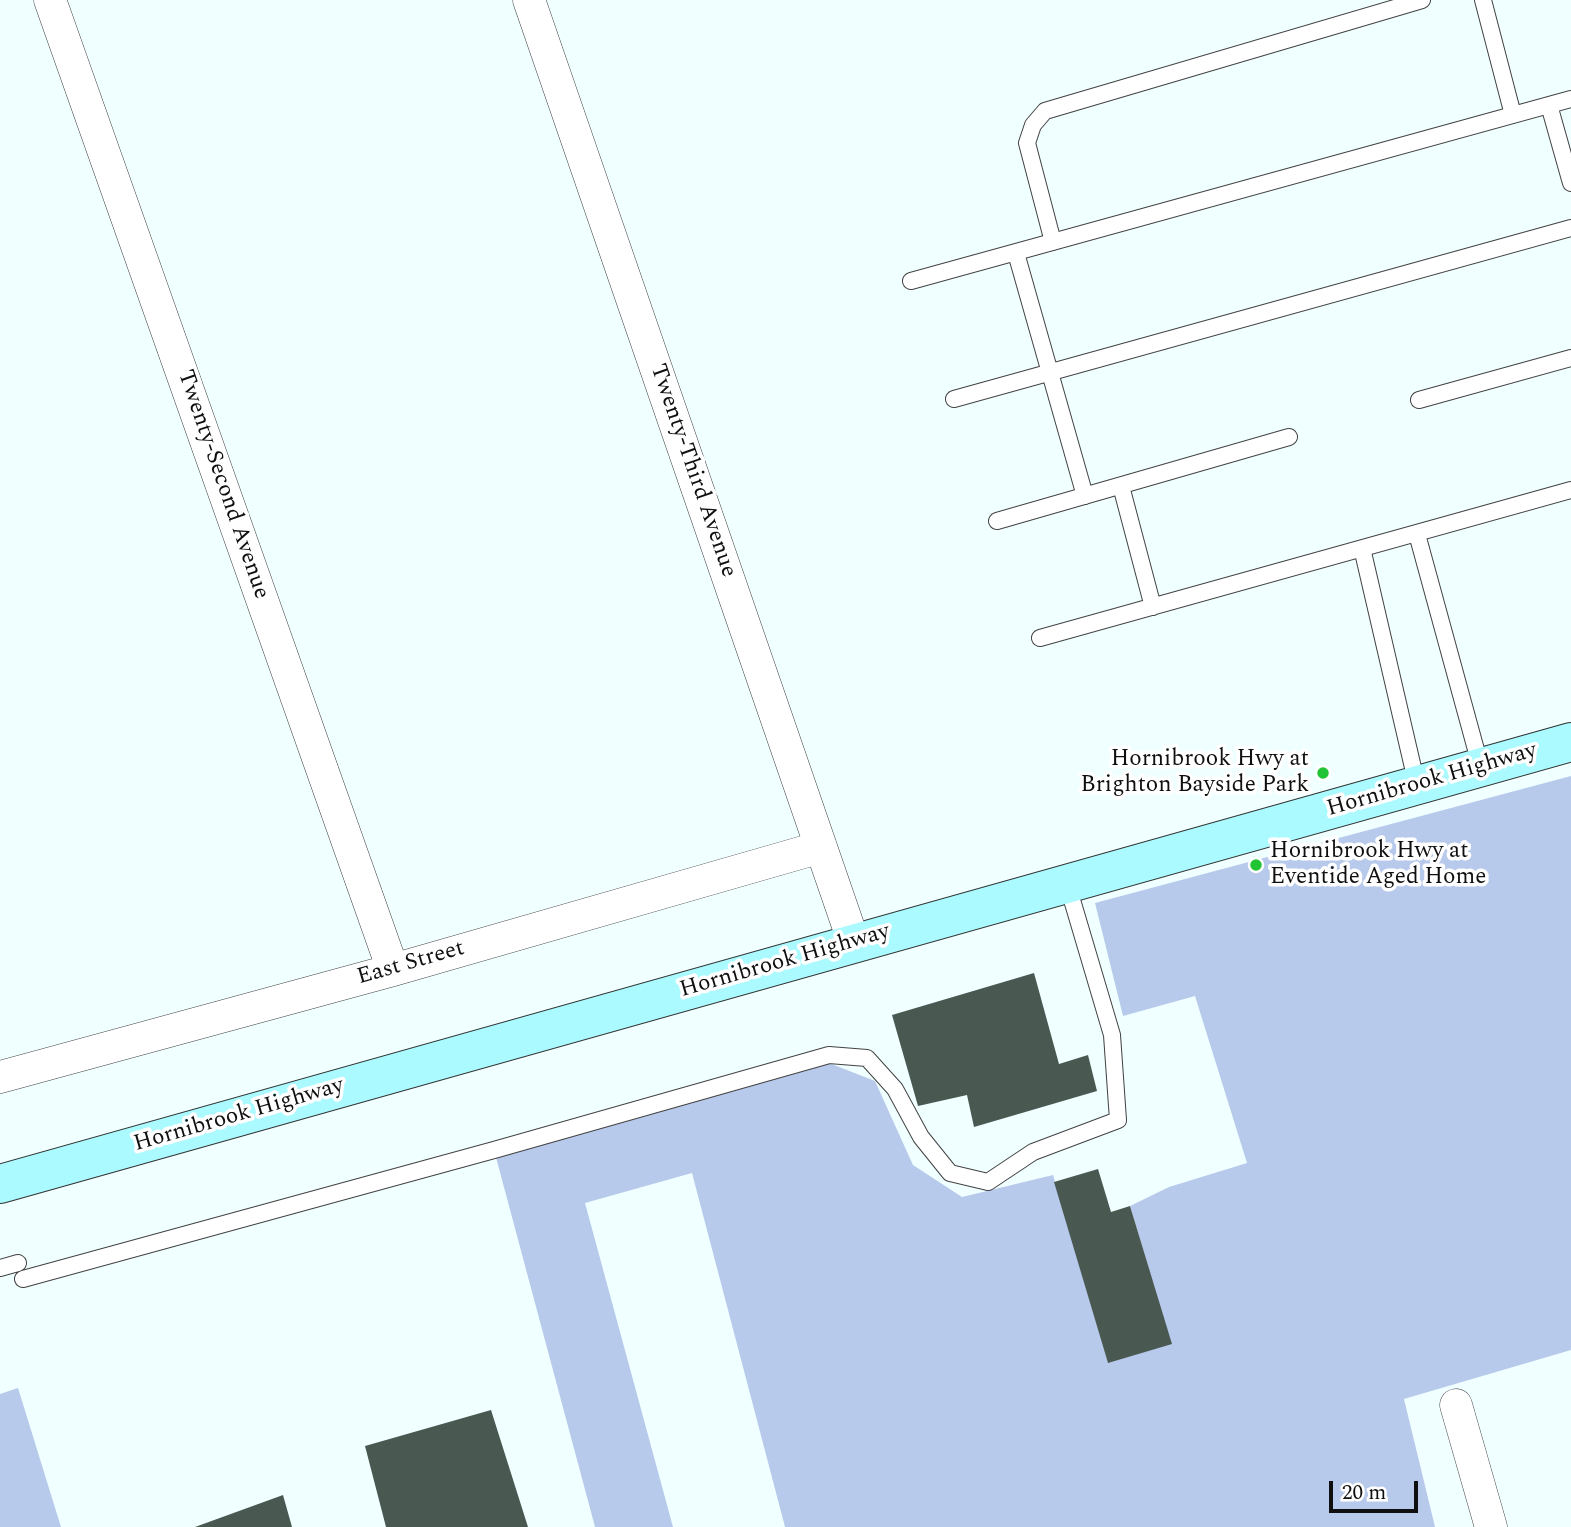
<!DOCTYPE html>
<style>
body{margin:0}
#map{position:relative;width:1571px;height:1527px;overflow:hidden;background:#f0ffff;font-family:Spectral,serif}
canvas{display:block}
.scale{position:absolute;left:1329px;top:1481px;width:89px;height:32px;box-sizing:border-box;border:4px solid #0f0f0f;border-top:0;padding-left:9px;font-size:21px;line-height:24px;white-space:nowrap;color:#0f0f0f;-webkit-text-stroke:5px #fff;paint-order:stroke}
</style>
<div id="map">
<canvas width="1571" height="1527"></canvas>
<div class="scale">20 m</div>
</div>
<script>
const c = document.querySelector('canvas').getContext('2d');
c.lineJoin = 'round';
function fillPath(path, color) { c.fillStyle = color; c.fill(path, 'evenodd'); }
const toPath = rows => new Path2D(rows.map(r => 'M' + r).join(''));
function stroke(path, color, width, dash) { c.strokeStyle = color; c.lineWidth = width; c.lineCap = dash ? 'butt' : 'round'; c.setLineDash(dash || []); c.stroke(path); }
function label(font, color, halo, rows, align = 'center') {
  c.font = font + ' Spectral,serif'; c.lineWidth = 7; c.setLineDash([]); c.textBaseline = 'middle'; c.strokeStyle = halo; c.fillStyle = color; for (const [text, x, y, turn = 0] of rows) {
    c.save(); c.translate(x, y); c.rotate((+turn || 0) * Math.PI / 180); c.textAlign = isNaN(turn) ? turn : align; if (halo) c.strokeText(text, 0, 0); c.fillText(text, 0, 0); c.restore();
  }
}
const green = toPath([
 [1571,776,1571,1350,1404,1399,1435,1527,785,1527,692,1173,585,1203,673,1527,595,1527,494,1150,829,1063,875,1081,913,1165,962,1197,1053,1175,1108,1362,1171,1343,1130,1206,1169,1187,1247,1163,1195,996,1123,1016,1095,903],
 [18,1388,61,1527,0,1527,0,1394]
]);
const building = toPath([
 [1034,973,1059,1064,1088,1055,1097,1091,974,1127,967,1095,918,1106,892,1015],
 [1098,1169,1111,1212,1130,1206,1172,1344,1108,1363,1054,1182],
 [491,1410,528,1527,386,1527,365,1446],
 [283,1495,292,1527,195,1527]
]);
const lane = toPath([
 [1483,0,1513,115],
 [1549,105,1571,183],
 [1053,242,1027,143,1033,125,1045,111,1422,0],
 [1016,253,1085,496],
 [911,281,1571,99],
 [954,399,1571,228],
 [1419,400,1571,358],
 [1121,486,1153,607],
 [997,521,1289,437],
 [1417,534,1481,768],
 [1362,548,1417,785],
 [1040,638,1571,490],
 [0,1268,18,1263],
 [23,1279,494,1150,829,1055,867,1058,895,1089,921,1137,950,1173,988,1182,1033,1152,1118,1120,1112,1035,1067,883]
]);
const street = toPath([
 [50,0,393,970],
 [529,0,854,943],
 [0,1077,393,970,821,847],
 [1456,1405,1491,1527]
]);
const secondary = toPath([
 [0,1184,1571,742]
]);
const markers = [
 [1323,773,7,"#22c435"],
 [1256,865,7,"#22c435"]
];
const streetNames = [
 ["Twenty-Third Avenue",692,471,71],
 ["Twenty-Second Avenue",222,485,71],
 ["Hornibrook Highway",1432,781,-16],
 ["Hornibrook Highway",785,962,-16],
 ["East Street",411,964,-16],
 ["Hornibrook Highway",239,1116,-16]
];
const poiNames = [
 ["Hornibrook Hwy at",1309,760],
 ["Brighton Bayside Park",1309,786],
 ["Hornibrook Hwy at",1270,852,"left"],
 ["Eventide Aged Home",1270,878,"left"]
];
fillPath(green, '#b8caeb');
fillPath(building, '#4a5852');
stroke(lane, '#424242', 18);
stroke(street, '#424242', 33);
stroke(secondary, '#313131', 40);
stroke(lane, '#fff', 16);
stroke(street, '#fff', 32);
stroke(secondary, '#abfaff', 38);
for (const [x, y, r, color] of markers) { const dot = new Path2D(); dot.arc(x, y, r, 0, 2 * Math.PI); c.fillStyle = color; c.fill(dot); stroke(dot, '#fff', 2.5); }
label('23px', '#0f0f0f', '#fff', streetNames);
label('23px', '#0f0f0f', '#fff', poiNames, 'right');
</script>
